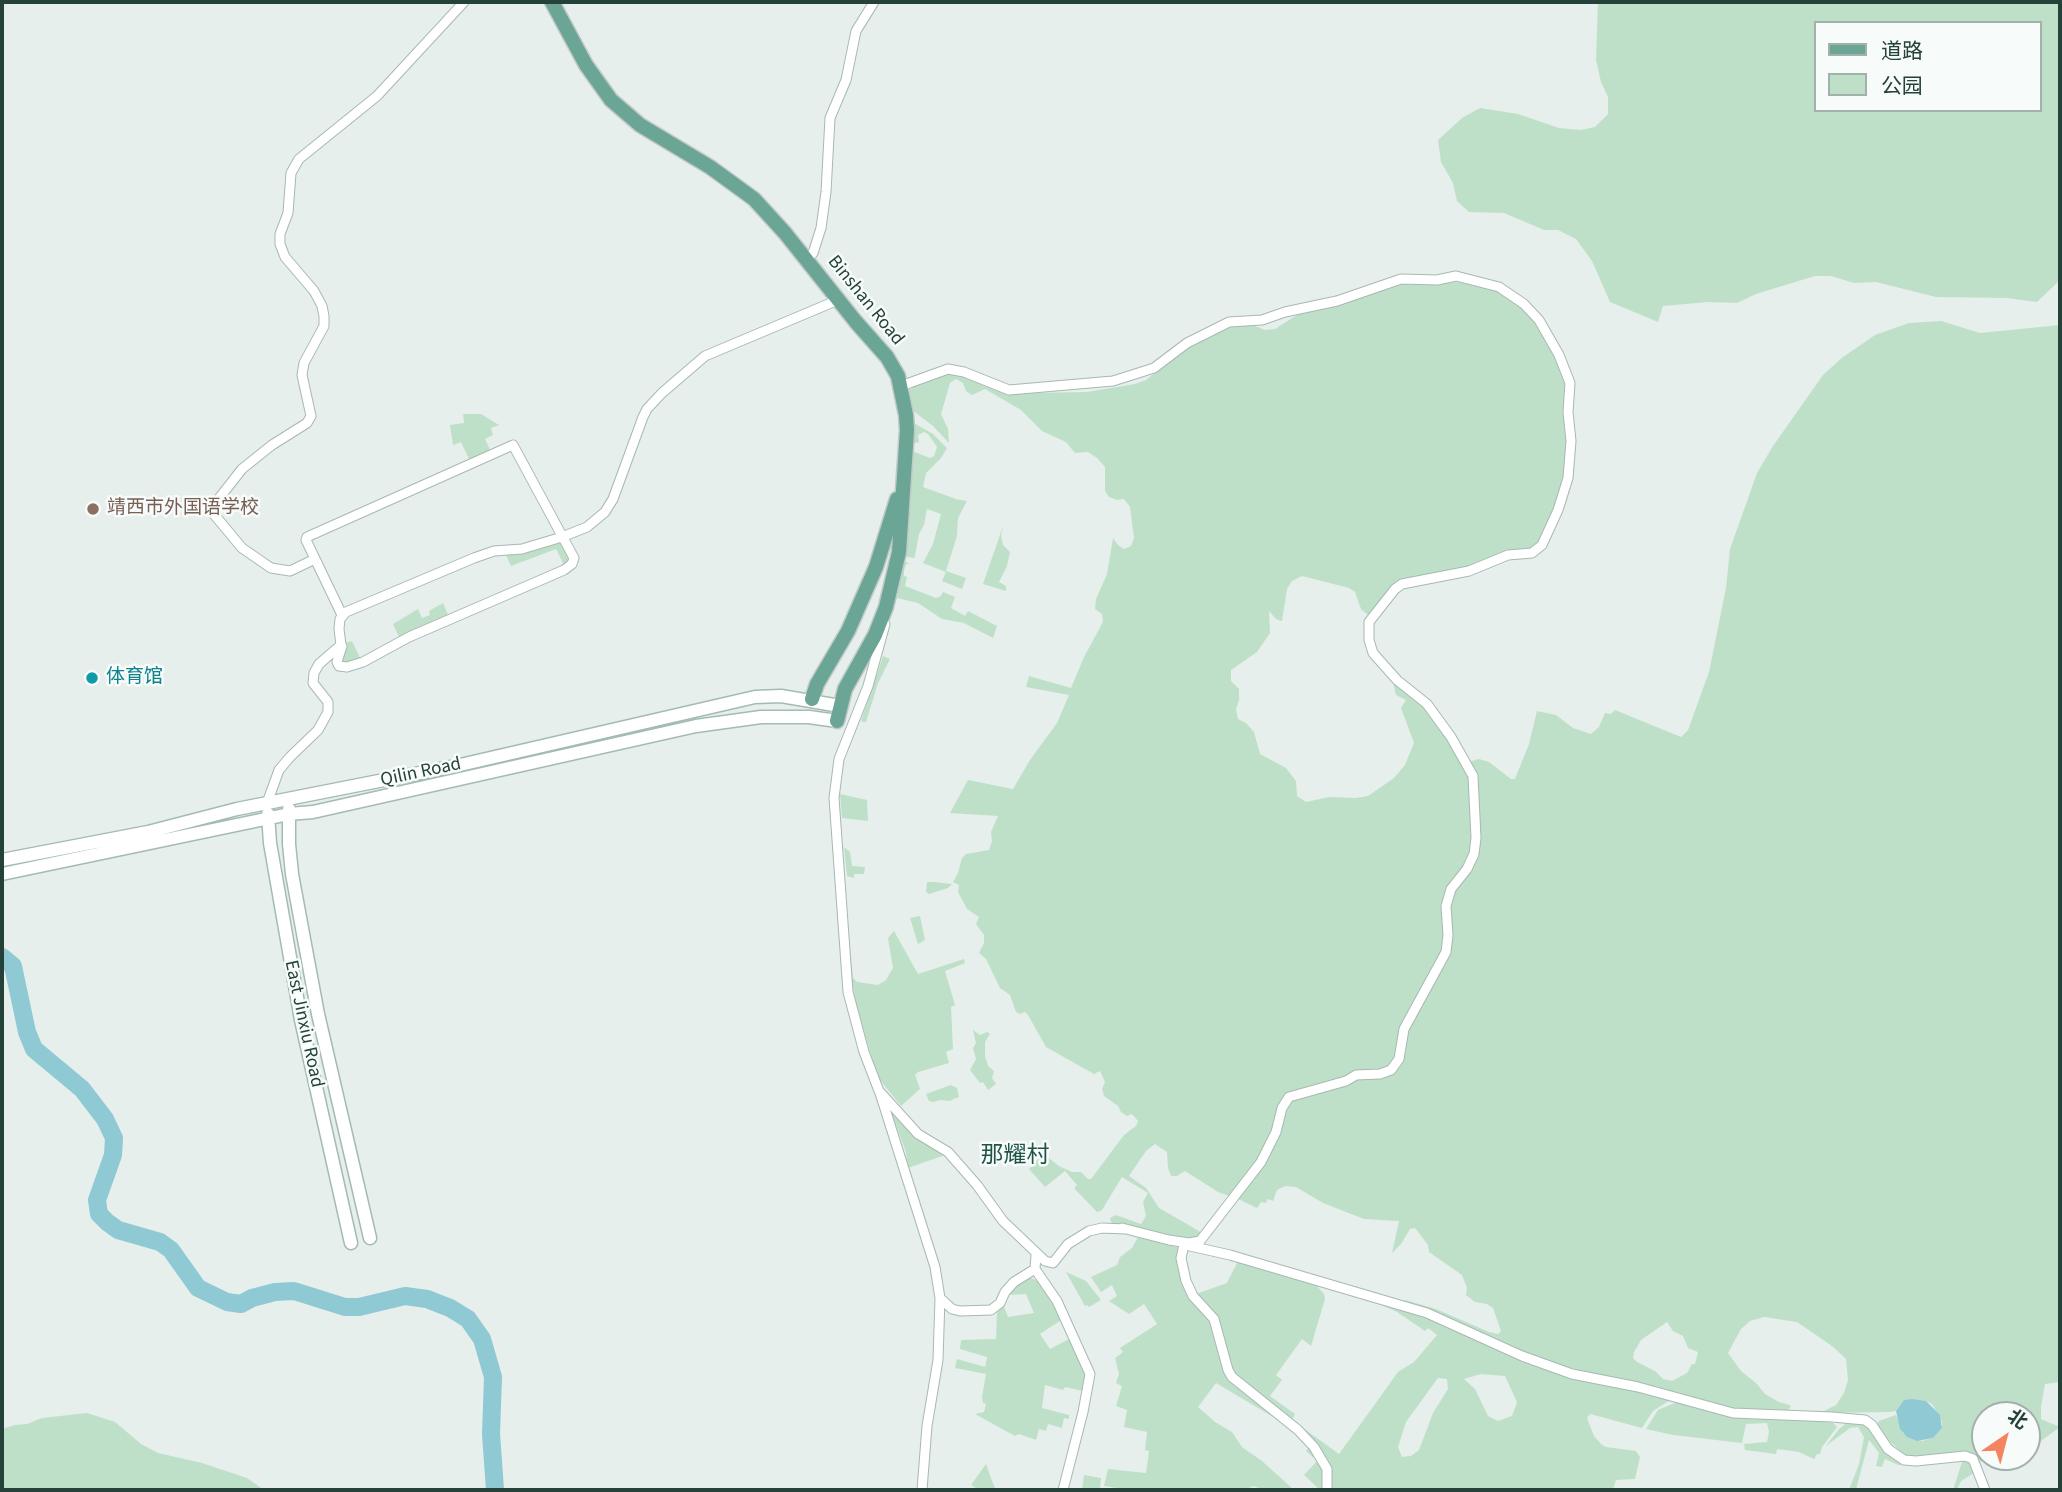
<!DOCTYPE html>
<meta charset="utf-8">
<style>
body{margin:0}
#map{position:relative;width:2062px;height:1492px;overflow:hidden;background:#e6efeb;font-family:"Source Sans 3","Noto Sans SC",sans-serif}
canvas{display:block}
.frame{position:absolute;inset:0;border:4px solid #24423a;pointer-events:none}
.legend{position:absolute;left:1814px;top:21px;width:228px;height:91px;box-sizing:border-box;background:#f7fbf9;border:2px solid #a3b1ad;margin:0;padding:9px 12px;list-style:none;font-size:21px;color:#24423a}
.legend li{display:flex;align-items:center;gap:14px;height:35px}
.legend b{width:35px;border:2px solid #a3b1ad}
.north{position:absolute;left:1971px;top:1401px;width:70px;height:70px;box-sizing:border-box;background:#f7fbf9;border:2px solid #a3b1ad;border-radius:50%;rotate:35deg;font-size:19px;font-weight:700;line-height:28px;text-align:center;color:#24423a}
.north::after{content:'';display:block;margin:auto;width:24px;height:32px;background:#f4845f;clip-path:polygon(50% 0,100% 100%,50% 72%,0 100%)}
</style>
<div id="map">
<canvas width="2062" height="1492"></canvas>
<div class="frame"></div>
<ul class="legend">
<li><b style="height:9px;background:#6aa596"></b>道路</li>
<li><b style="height:19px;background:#bfe0c8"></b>公园</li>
</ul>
<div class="north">北</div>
</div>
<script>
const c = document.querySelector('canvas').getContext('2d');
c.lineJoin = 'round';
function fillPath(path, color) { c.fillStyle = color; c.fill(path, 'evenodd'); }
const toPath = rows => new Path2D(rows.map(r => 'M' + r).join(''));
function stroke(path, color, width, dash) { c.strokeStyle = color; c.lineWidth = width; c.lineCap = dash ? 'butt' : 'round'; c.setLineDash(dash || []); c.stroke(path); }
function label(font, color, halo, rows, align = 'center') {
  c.font = font + ' "Source Sans 3","Noto Sans SC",sans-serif'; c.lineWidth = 5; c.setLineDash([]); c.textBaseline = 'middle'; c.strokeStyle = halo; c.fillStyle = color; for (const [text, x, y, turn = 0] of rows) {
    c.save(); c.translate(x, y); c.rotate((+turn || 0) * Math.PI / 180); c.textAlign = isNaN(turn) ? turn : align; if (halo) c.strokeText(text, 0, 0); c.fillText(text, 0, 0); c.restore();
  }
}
const green = toPath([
 [1598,2,2060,2,2060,280,2037,302,2007,298,1936,297,1876,282,1854,283,1831,276,1815,276,1756,294,1737,303,1708,302,1663,306,1658,322,1610,302,1592,261,1576,239,1558,230,1544,230,1504,213,1469,212,1457,201,1453,183,1441,162,1438,140,1462,118,1480,108,1518,114,1559,128,1581,130,1595,127,1608,114,1608,97,1601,82,1596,60],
 [1815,23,2039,23,2039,110,1815,110],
 [1402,282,1430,285,1455,282,1477,285,1497,291,1526,309,1536,319,1568,380,1567,478,1540,543,1527,552,1486,562,1389,592,1381,599,1376,610,1368,615,1361,609,1355,592,1349,588,1302,576,1292,581,1287,589,1282,621,1276,619,1269,611,1270,633,1257,652,1231,670,1231,681,1239,689,1239,700,1236,709,1238,719,1246,723,1254,732,1260,754,1286,768,1296,781,1297,796,1306,802,1329,797,1356,798,1368,796,1394,778,1405,765,1414,743,1401,708,1406,700,1396,695,1392,678,1425,705,1471,775,1472,853,1450,888,1444,951,1418,1000,1398,1058,1390,1068,1288,1094,1269,1144,1232,1197,1218,1192,1185,1171,1177,1176,1171,1176,1168,1168,1167,1152,1155,1144,1146,1151,1129,1176,1146,1188,1159,1208,1199,1231,1201,1233,1198,1237,1178,1238,1112,1224,1110,1218,1116,1215,1141,1224,1146,1216,1143,1202,1148,1193,1122,1177,1102,1210,1097,1212,1074,1188,1077,1185,1065,1171,1045,1187,1029,1169,1041,1156,1046,1156,1059,1166,1072,1172,1081,1172,1088,1179,1091,1179,1124,1135,1136,1126,1138,1121,1132,1114,1127,1116,1121,1112,1118,1106,1104,1096,1102,1089,1105,1082,1100,1071,1094,1074,1046,1047,1028,1015,1025,1012,1020,1014,1016,1012,1010,995,1000,988,986,959,979,953,984,943,984,935,976,924,979,917,967,909,958,892,959,885,953,882,958,873,962,858,966,854,989,850,992,841,991,832,998,816,950,813,968,780,1013,789,1030,760,1057,723,1069,695,1026,687,1029,676,1071,688,1084,657,1103,622,1102,614,1095,609,1096,599,1107,574,1113,538,1118,545,1124,549,1131,546,1134,538,1130,507,1124,499,1117,500,1109,497,1105,491,1105,467,1097,458,1088,452,1075,453,1066,442,1042,431,1021,410,985,389,972,395,966,391,963,383,956,379,950,383,941,414,948,429,949,443,933,426,912,410,908,391,918,384,953,372,1026,393,1087,392,1135,384,1146,380,1181,352,1223,326,1250,324,1265,330,1275,329,1297,315,1343,304],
 [1941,321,1980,333,2060,325,2060,1382,2045,1384,2041,1407,2041,1419,2060,1427,2037,1444,2027,1446,2027,1415,1985,1415,1985,1444,1982,1447,1980,1468,1977,1458,1962,1452,1928,1457,1906,1456,1881,1434,1876,1426,1879,1421,1896,1415,1903,1433,1912,1439,1922,1441,1933,1438,1942,1428,1942,1421,1932,1404,1926,1401,1904,1400,1896,1411,1890,1412,1820,1413,1836,1405,1844,1393,1848,1380,1846,1359,1832,1346,1797,1322,1764,1317,1750,1321,1741,1329,1728,1353,1741,1371,1756,1383,1765,1394,1779,1402,1787,1404,1791,1406,1788,1410,1729,1408,1691,1398,1659,1387,1599,1376,1540,1359,1401,1302,1405,1300,1436,1309,1489,1332,1498,1334,1501,1331,1493,1308,1487,1304,1475,1302,1466,1295,1467,1288,1462,1275,1429,1252,1428,1245,1415,1228,1410,1229,1401,1244,1392,1253,1399,1221,1364,1219,1323,1203,1296,1187,1285,1186,1277,1190,1273,1201,1268,1199,1266,1203,1261,1202,1257,1208,1236,1198,1291,1098,1355,1077,1393,1072,1405,1030,1447,954,1447,919,1453,891,1475,854,1468,762,1479,759,1489,762,1511,779,1515,779,1529,744,1537,711,1556,715,1573,728,1591,734,1599,727,1605,713,1611,714,1615,710,1681,737,1688,730,1709,672,1726,588,1730,549,1757,473,1773,446,1823,375,1843,357,1875,335,1909,323],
 [1667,1322,1673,1331,1683,1336,1688,1348,1698,1352,1695,1364,1692,1364,1687,1373,1672,1381,1663,1379,1655,1371,1637,1362,1633,1358,1634,1352,1641,1340],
 [463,414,481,414,499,425,491,428,493,435,485,439,491,452,470,461,461,442,453,445,450,425,464,423],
 [912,422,933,434,947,448,941,458,926,473,923,487,956,499,967,501,958,518,957,536,946,571,966,578,962,589,942,581,946,572,923,563,933,544,941,514,927,509,924,525,919,534,915,556,914,558,903,556,910,450,930,458,934,456,937,447,928,434,924,432,918,435,919,442,912,444],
 [1003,526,1001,536,1003,545,1010,552,1007,566,999,582,1006,586,1006,591,983,584],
 [561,542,571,562,565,567,556,549,511,566,505,553],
 [906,562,910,564,906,564,904,571,904,576,907,577,905,586,936,598,941,596,943,592,955,597,951,608,965,616,968,611,997,626,993,638,964,623,942,619,918,603,897,598,901,564],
 [443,603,449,617,400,639,393,624,418,609,422,618,430,615,429,611],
 [352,641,361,660,345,663,341,661,345,643],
 [883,656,890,659,878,683,866,722,863,722,861,721],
 [840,794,867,800,868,821,842,818],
 [844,847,850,852,852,866,865,867,864,874,854,874,854,878,847,876],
 [927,882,934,882,952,884,948,888,929,894,926,892],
 [920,916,925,940,918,944,910,918],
 [894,931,918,974,964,959,965,963,945,971,955,1005,951,1007,953,1049,946,1052,949,1063,918,1072,915,1075,920,1089,901,1106,880,1080,874,1064,858,1012,850,973,851,959,853,978,857,982,878,985,886,980,893,968,888,938],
 [973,1030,980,1035,987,1032,990,1034,985,1042,985,1056,988,1066,994,1071,992,1078,996,1084,988,1090,983,1082,980,1083,970,1070,976,1059,973,1048,976,1043],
 [951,1085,957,1088,959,1097,949,1101,941,1100,933,1102,929,1101,926,1094],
 [890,1109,920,1139,945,1155,908,1168,906,1152],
 [1138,1237,1180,1248,1184,1282,1209,1315,1225,1369,1285,1424,1216,1383,1198,1407,1215,1422,1232,1432,1242,1447,1262,1461,1294,1490,1263,1490,1254,1486,1244,1490,1130,1490,1104,1486,1108,1469,1146,1473,1149,1451,1145,1450,1147,1432,1124,1427,1127,1410,1116,1406,1122,1386,1116,1383,1119,1374,1115,1358,1123,1352,1120,1348,1157,1324,1144,1304,1129,1314,1109,1301,1117,1296,1112,1285,1101,1292,1091,1277,1117,1265,1120,1257,1132,1248],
 [1238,1261,1316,1285,1324,1294,1325,1299,1311,1346,1302,1339,1276,1375,1282,1380,1270,1396,1295,1414,1292,1420,1339,1454,1398,1372,1414,1362,1437,1335,1428,1328,1425,1331,1397,1312,1371,1300,1423,1316,1523,1362,1574,1379,1629,1389,1670,1400,1653,1411,1642,1428,1590,1414,1587,1418,1594,1436,1601,1444,1606,1447,1636,1451,1640,1457,1635,1479,1616,1480,1613,1490,1329,1490,1323,1458,1234,1376,1216,1319,1196,1294,1227,1283],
 [1481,1374,1505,1376,1517,1402,1512,1416,1498,1421,1488,1416,1475,1389,1464,1379],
 [1438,1378,1447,1379,1448,1389,1433,1413,1419,1450,1411,1456,1402,1457,1398,1447,1406,1422],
 [1066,1272,1086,1281,1101,1300,1089,1307,1087,1305,1085,1306],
 [1029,1277,1042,1283,1063,1319,1040,1334,1050,1349,1071,1338,1086,1371,1083,1391,1065,1387,1063,1390,1045,1385,1042,1408,1069,1415,1069,1419,1064,1418,1062,1428,1048,1424,1046,1431,1039,1429,1036,1440,1019,1434,1015,1436,975,1414,984,1412,986,1404,983,1403,982,1397,986,1374,955,1368,957,1359,985,1367,987,1357,960,1349,961,1340,996,1339,997,1313,1003,1304,1008,1317,1034,1313,1026,1294,1008,1295,1010,1290],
 [1677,1402,1717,1414,1826,1422,1833,1423,1837,1427,1822,1447,1820,1454,1817,1454,1814,1459,1799,1452,1777,1449,1776,1454,1745,1450,1744,1444,1767,1442,1769,1432,1767,1423,1746,1424,1742,1443,1673,1435,1646,1429,1658,1410],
 [87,1413,115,1422,141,1444,158,1453,202,1463,247,1478,264,1490,2,1490,2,1429,15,1425,27,1424,42,1418],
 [1848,1422,1861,1423,1867,1427,1901,1463,1901,1465,1898,1465,1885,1459,1882,1467,1876,1466,1879,1453,1869,1440,1856,1490,1849,1490,1859,1464,1864,1437,1858,1427,1850,1428,1826,1446,1839,1429],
 [1310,1446,1325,1469,1326,1490,1320,1490,1304,1475,1317,1461,1306,1451],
 [1963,1459,1969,1462,1974,1473,1961,1481,1957,1490,1953,1490],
 [986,1464,992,1481,996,1490,979,1490,971,1485],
 [1084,1475,1101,1478,1100,1490,1082,1490]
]);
const water = toPath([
 [1912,1399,1926,1401,1940,1415,1942,1428,1933,1438,1917,1441,1907,1437,1900,1429,1896,1411,1904,1400]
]);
const river = toPath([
 [2,957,13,966,27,1032,34,1049,82,1089,105,1119,114,1138,113,1155,97,1200,99,1214,107,1222,118,1230,160,1242,171,1250,198,1288,227,1302,241,1304,252,1298,275,1292,294,1291,345,1307,359,1307,405,1296,427,1299,450,1308,468,1319,482,1339,493,1377,491,1434,495,1490]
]);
const minor = toPath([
 [805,262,813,253,821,228,826,192,830,118,846,80,856,31,874,2],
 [901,386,948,369,964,372,1009,390,1113,381,1154,368,1187,343,1229,322,1262,320,1285,312,1337,301,1401,279,1437,280,1456,276,1499,287,1524,304,1539,320,1559,355,1570,383,1568,412,1571,441,1568,478,1558,510,1542,545,1532,553,1508,555,1469,571,1402,584,1395,589,1369,622,1369,640,1373,653,1397,680,1427,704,1451,737,1473,776,1476,838,1474,854,1467,869,1451,889,1446,906,1448,935,1446,952,1404,1029,1399,1059,1391,1070,1380,1074,1356,1075,1346,1081,1289,1097,1282,1108,1276,1132,1261,1162,1200,1241,1189,1243,1169,1240,1122,1228],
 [315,559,290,571,271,568,242,548,212,512,213,506,242,469,272,445,307,423,311,416,302,375,304,363,324,326,324,316,322,306,314,291,285,257,280,244,280,234,288,213,291,173,299,159,377,96,464,2],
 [885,624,868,686,839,759,834,798,848,992,864,1052,879,1091,918,1134,948,1152,977,1185,1003,1221,1045,1261,1053,1263,1068,1244,1089,1231,1102,1228,1126,1229],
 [342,646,337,662,339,666,347,667,363,662,409,637,564,570,572,564,574,558,513,445,307,537,306,540,342,615],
 [267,803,279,770,290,757,318,730,328,712,328,702,313,683,314,673,319,664,341,645,339,629,340,619,346,612,474,558,494,551,522,549,562,537,587,527,605,512,613,499,643,417,647,409,662,393,705,356,838,300],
 [880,1093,935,1267,940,1298,938,1360,927,1426,922,1490],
 [1184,1245,1181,1258,1186,1281,1193,1296,1214,1319,1228,1370,1232,1377,1298,1430,1314,1447,1327,1469,1327,1490],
 [1190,1246,1230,1255,1427,1313,1522,1356,1572,1374,1638,1387,1733,1413,1832,1417,1865,1420,1872,1425,1888,1449,1904,1460,1916,1461,1965,1456,1973,1459,1985,1490],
 [1036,1255,1035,1269,1057,1301,1090,1374,1083,1412,1063,1490],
 [940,1298,952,1309,960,1311,991,1310,1000,1303,1005,1292,1014,1282,1035,1269]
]);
const secondary = toPath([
 [289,809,289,844,292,874,304,939,318,1014,370,1238],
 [268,814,270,843,301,1020,351,1243],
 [2,860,148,832,237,809,460,765,755,697,781,696,840,706],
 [2,874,289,814,313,812,696,726,761,717,809,717,837,721]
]);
const primary = toPath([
 [552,2,586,65,611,100,640,125,710,167,754,199,785,233,856,322,887,357,898,376,906,415,907,430,899,552,886,607,875,635,845,689,837,721],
 [812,699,817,684,848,631,876,567,897,499]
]);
const markers = [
 [93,509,7,"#8d6e63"],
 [92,678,7,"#0f9aa8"]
];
const streetNames = [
 ["Binshan Road",865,301,51],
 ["Qilin Road",421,773,-12],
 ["East Jinxiu Road",303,1024,78]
];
const educationNames = [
 ["靖西市外国语学校",107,509]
];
const cultureNames = [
 ["体育馆",106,678]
];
const quarterNames = [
 ["那耀村",1015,1157]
];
fillPath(green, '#bfe0c8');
fillPath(water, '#8ec9d4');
stroke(river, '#8ec9d4', 18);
stroke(minor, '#a8b8b2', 11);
stroke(secondary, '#a4bbb3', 15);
stroke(primary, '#c2cac8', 17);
stroke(minor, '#fff', 9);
stroke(secondary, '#fff', 12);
stroke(primary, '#6aa596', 14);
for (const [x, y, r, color] of markers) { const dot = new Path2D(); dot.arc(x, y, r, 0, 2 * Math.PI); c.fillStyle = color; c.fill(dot); stroke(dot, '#f7fbf9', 2.5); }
label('19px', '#24423a', '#f7fbf9', streetNames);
label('19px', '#785e54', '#f7fbf9', educationNames, 'left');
label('19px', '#0d838f', '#f7fbf9', cultureNames, 'left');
label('23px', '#1f5548', '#f7fbf9', quarterNames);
</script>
